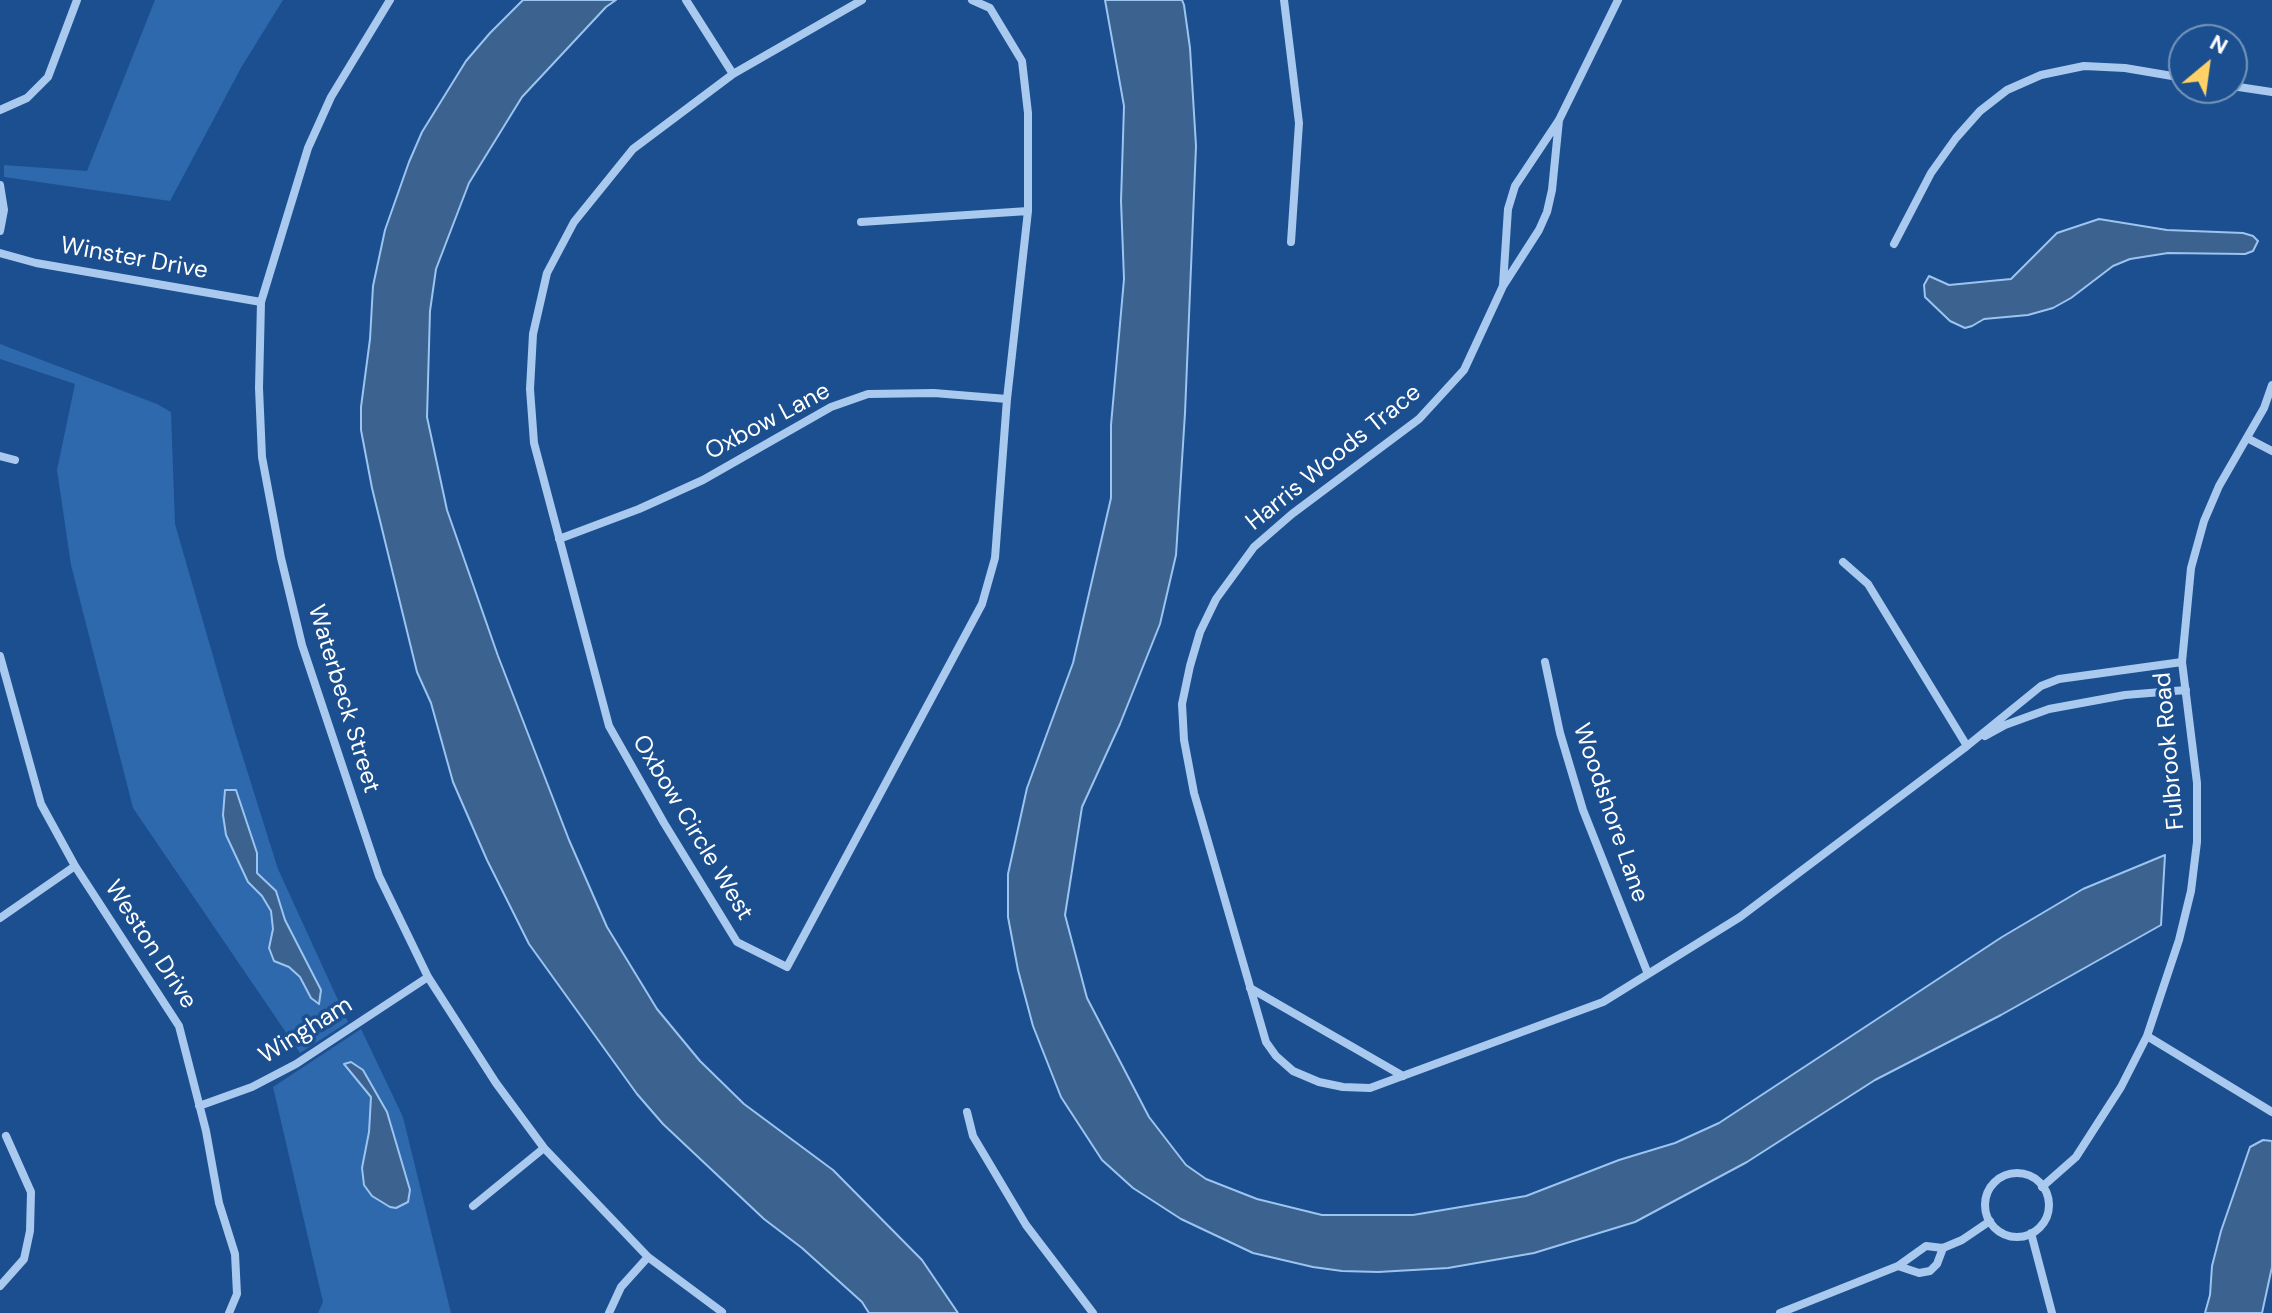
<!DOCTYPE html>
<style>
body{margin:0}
#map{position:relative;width:2272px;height:1313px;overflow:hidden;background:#1b4f8f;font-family:"DM Sans",sans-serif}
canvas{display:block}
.north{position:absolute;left:2168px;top:24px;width:80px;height:80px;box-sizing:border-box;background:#1b4f8f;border:2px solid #7695bc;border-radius:50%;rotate:29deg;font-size:22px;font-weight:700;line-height:32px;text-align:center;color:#fff}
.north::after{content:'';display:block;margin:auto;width:28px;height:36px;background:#ffd166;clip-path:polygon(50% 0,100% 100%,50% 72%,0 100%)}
</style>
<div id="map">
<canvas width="2272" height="1313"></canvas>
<div class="north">N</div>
</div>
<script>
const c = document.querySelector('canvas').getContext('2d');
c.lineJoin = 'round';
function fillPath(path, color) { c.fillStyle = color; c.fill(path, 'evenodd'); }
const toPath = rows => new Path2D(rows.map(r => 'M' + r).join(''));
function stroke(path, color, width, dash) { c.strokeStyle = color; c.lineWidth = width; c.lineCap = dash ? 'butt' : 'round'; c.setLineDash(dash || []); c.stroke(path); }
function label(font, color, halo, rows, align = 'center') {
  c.font = font + ' "DM Sans",sans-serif'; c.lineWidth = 7; c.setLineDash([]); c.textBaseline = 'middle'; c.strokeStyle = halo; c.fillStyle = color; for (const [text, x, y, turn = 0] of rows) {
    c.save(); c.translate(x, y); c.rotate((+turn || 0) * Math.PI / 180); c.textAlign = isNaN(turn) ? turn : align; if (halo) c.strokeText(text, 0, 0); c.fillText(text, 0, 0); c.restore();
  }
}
const green = toPath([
 [155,0,283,0,242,66,170,201,4,177,4,165,87,171],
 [0,344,157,404,171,412,175,524,234,729,278,869,348,1022,300,1053,133,808,71,565,57,470,75,384,0,359],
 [361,1029,403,1117,451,1313,318,1313,323,1302,273,1087]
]);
const water = toPath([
 [523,0,616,0,606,7,522,97,469,183,436,269,430,311,427,417,447,510,498,656,569,840,607,927,657,1009,700,1061,744,1104,833,1170,922,1260,958,1313,869,1313,862,1302,802,1248,764,1219,663,1124,637,1094,529,944,487,860,453,782,431,703,417,672,372,488,361,430,361,407,370,339,373,286,385,230,409,162,422,132,466,61,490,33,523,0],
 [1105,0,1182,0,1184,5,1190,48,1196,146,1185,413,1176,555,1160,624,1120,724,1082,807,1065,915,1087,998,1149,1117,1186,1165,1206,1179,1257,1199,1322,1215,1413,1215,1526,1196,1619,1160,1675,1143,1719,1123,2002,937,2083,889,2165,855,2161,925,2001,1015,1875,1080,1747,1162,1635,1222,1534,1253,1448,1268,1378,1272,1342,1271,1313,1267,1253,1253,1181,1219,1133,1188,1102,1160,1061,1097,1033,1026,1018,970,1008,917,1008,874,1027,788,1073,663,1111,498,1111,425,1124,279,1121,201,1124,106,1105,0],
 [2099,219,2167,230,2243,233,2253,236,2258,241,2253,251,2245,254,2168,253,2130,259,2113,266,2071,298,2053,308,2028,315,1984,319,1972,326,1965,328,1950,321,1925,297,1924,285,1929,276,1949,285,2011,279,2057,233,2099,219],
 [225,790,236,790,257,853,257,873,276,891,285,920,321,990,319,1004,311,998,300,977,289,967,274,961,269,948,273,929,271,911,262,896,248,882,226,835,223,815,225,790],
 [351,1062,363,1070,387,1112,410,1190,408,1202,396,1208,390,1207,372,1196,364,1185,362,1168,369,1132,371,1097,344,1064,351,1062],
 [2263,1140,2272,1141,2272,1267,2262,1313,2205,1313,2210,1295,2212,1266,2221,1231,2250,1147,2263,1140]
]);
const minor = toPath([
 [390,0,331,97,308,148,261,302,259,388,262,457,281,558,302,645,379,876,428,977,496,1083,544,1148,648,1257,722,1312],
 [686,0,733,74],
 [862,0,733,74,633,149,574,222,547,273,533,334,530,389,534,443,609,726,664,823,737,942,787,967,982,604,995,558,1007,399,1028,211,1028,113,1022,61,990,8,972,0],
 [1284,0,1299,123,1291,242],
 [2232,86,2272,92],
 [0,110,27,98,48,77,77,0],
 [1559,120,1552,190,1547,212,1539,230,1503,286,1464,370,1419,419,1292,514,1254,547,1216,599,1200,632,1190,666,1182,704,1184,740,1194,793,1266,1042,1276,1056,1293,1071,1319,1082,1343,1087,1370,1088,1603,1002,1740,917,1967,746,2041,686,2059,679,2182,662],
 [0,185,4,210,0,231],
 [861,222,1028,211],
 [1894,244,1931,173,1956,138,1980,111,2007,90,2041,75,2084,66,2125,68,2184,78],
 [0,253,36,263,261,302],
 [1503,285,1508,209,1515,186,1559,120,1618,0],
 [2247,438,2272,451],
 [0,456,15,460],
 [559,539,639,509,703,480,831,407,868,394,934,393,1007,399],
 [1843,562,1868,584,1967,746],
 [0,656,41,804,75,866,179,1026,206,1131,219,1203,235,1254,237,1294,229,1313],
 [1545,662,1560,733,1583,810,1648,974],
 [1985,736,2005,725,2049,709,2125,695,2186,690],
 [0,918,75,866],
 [1250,988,1403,1076],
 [2147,1036,2272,1112],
 [199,1106,252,1087,296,1064,428,977],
 [967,1112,973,1136,1026,1225,1093,1313],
 '1985 1205a32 32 0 1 1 64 0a32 32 0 1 1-64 0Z',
 [2042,1187,2076,1157,2121,1087,2147,1036,2179,940,2191,891,2197,842,2197,783,2182,662,2191,568,2204,521,2219,486,2264,408,2272,385],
 [473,1206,544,1148],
 [2031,1233,2052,1313],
 [1898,1266,1919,1273,1930,1271,1937,1264,1943,1248],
 [0,1286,24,1259,30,1231,31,1192,6,1136],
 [609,1313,621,1287,648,1257],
 [1780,1313,1898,1266,1926,1246,1943,1248,1962,1240,1990,1221]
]);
const streetNames = [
 ["Winster Drive",134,259,10],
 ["Oxbow Lane",768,422,-28],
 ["Harris Woods Trace",1334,458,-39],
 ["Waterbeck Street",343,699,73],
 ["Fulbrook Road",2170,751,-95],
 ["Woodshore Lane",1610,813,71],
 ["Oxbow Circle West",692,828,59],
 ["Weston Drive",150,945,57],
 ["Wingham",306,1031,-32]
];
fillPath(green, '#2e69ad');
fillPath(water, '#3c6290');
stroke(water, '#9cc4f0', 2);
stroke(minor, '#a9c9ee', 8);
label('24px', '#fff', '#1b4f8f', streetNames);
</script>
